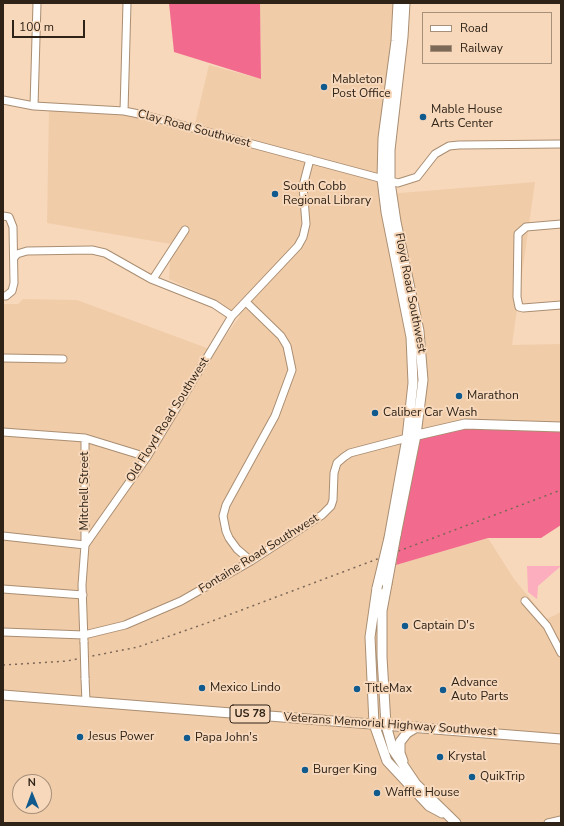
<!DOCTYPE html>
<style>
body{margin:0}
#map{position:relative;width:564px;height:826px;overflow:hidden;background:#f7d8bb;font-family:"Nunito Sans",sans-serif}
canvas{display:block}
.frame{position:absolute;inset:0;border:4px solid #2f2318;pointer-events:none}
.legend{position:absolute;left:422px;top:12px;width:130px;height:52px;box-sizing:border-box;background:#f7d8bb;border:1px solid #a7907a;margin:0;padding:5px 7px;list-style:none;font-size:12px;color:#2f2318}
.legend li{display:flex;align-items:center;gap:8px;height:20px}
.legend b{width:20px;border:1px solid #a7907a}
.north{position:absolute;left:12px;top:774px;width:40px;height:40px;box-sizing:border-box;background:#f7d8bb;border:1px solid #a7907a;border-radius:50%;rotate:359deg;font-size:11px;font-weight:700;line-height:16px;text-align:center;color:#2f2318}
.north::after{content:'';display:block;margin:auto;width:14px;height:18px;background:#115a8e;clip-path:polygon(50% 0,100% 100%,50% 72%,0 100%)}
.scale{position:absolute;left:12px;top:20px;width:73px;height:18px;box-sizing:border-box;border:2px solid #2f2318;border-top:0;padding-left:5px;font-size:12px;line-height:14px;white-space:nowrap;color:#2f2318;-webkit-text-stroke:3px #f7d8bb;paint-order:stroke}
</style>
<div id="map">
<canvas width="564" height="826"></canvas>
<div class="frame"></div>
<ul class="legend">
<li><b style="height:5px;background:#fff"></b>Road</li>
<li><b style="height:5px;background:#7c6856"></b>Railway</li>
</ul>
<div class="north">N</div>
<div class="scale">100 m</div>
</div>
<script>
const c = document.querySelector('canvas').getContext('2d');
c.lineJoin = 'round';
function fillPath(path, color) { c.fillStyle = color; c.fill(path, 'evenodd'); }
const toPath = rows => new Path2D(rows.map(r => 'M' + r).join(''));
function stroke(path, color, width, dash) { c.strokeStyle = color; c.lineWidth = width; c.lineCap = dash ? 'butt' : 'round'; c.setLineDash(dash || []); c.stroke(path); }
function label(font, color, halo, rows, align = 'center') {
  c.font = font + ' "Nunito Sans",sans-serif'; c.lineWidth = 4; c.setLineDash([]); c.textBaseline = 'middle'; c.strokeStyle = halo; c.fillStyle = color; for (const [text, x, y, turn = 0] of rows) {
    c.save(); c.translate(x, y); c.rotate((+turn || 0) * Math.PI / 180); c.textAlign = isNaN(turn) ? turn : align; if (halo) c.strokeText(text, 0, 0); c.fillText(text, 0, 0); c.restore();
  }
}
const built = toPath([
 [260,3,403,3,388,194,535,182,512,345,561,344,561,427,396,565,488,538,514,579,547,619,561,612,561,816,554,817,548,823,3,823,3,304,18,304,23,299,77,300,215,351,240,316,208,297,169,279,171,244,47,223,49,110,124,107,156,123,194,128,209,65,261,79],
 [20,782,44,782,44,806,20,806]
]);
const green = toPath([
 [527,566,561,566,538,586,537,599,528,592]
]);
const forest = toPath([
 [169,3,260,3,261,79,174,52],
 [514,425,561,427,561,525,541,538,488,538,396,565,415,437,434,430]
]);
const minor = toPath([
 [3,100,34,106,124,111,144,115,398,183,417,177,435,154,449,146,459,145,561,144],
 [34,106,37,3],
 [124,111,127,3],
 [3,216,9,217,13,227,14,283,12,291,6,296,3,296],
 [561,224,526,227,518,234,517,297,519,307,523,308,561,305],
 [14,258,17,254,27,251,92,250,105,253,151,279,214,304,232,316],
 [153,279,185,230],
 [246,302,281,336,287,346,292,370,275,416,226,505,223,516,226,531,229,538,237,549,251,561],
 [3,358,63,359],
 [3,432,85,438,147,457],
 [3,536,85,545,85,438],
 [3,589,83,595],
 [525,601,547,626,561,653],
 [3,632,84,635,125,625,181,601,251,561,322,515,331,506,333,500,334,473,337,463,344,457,350,453,407,438],
 [84,642,82,585,85,545,147,457,232,316,298,246,303,237,306,224,303,186,310,159],
 [85,678,86,702],
 [548,823,561,820]
]);
const major = toPath([
 [413,436,465,424,561,427],
 [396,535,416,435,423,380,419,331,396,222,390,182,390,150,403,37,405,3],
 [389,538,407,438,413,383,411,337,386,212,382,179,383,138,396,41,398,3],
 [387,584,382,611,382,657,386,725,393,750,416,784,456,823],
 [377,588,370,637,374,724,387,761,429,806,442,813],
 [3,695,561,739],
 [403,761,400,753,400,742,407,733,417,727]
]);
const rail = toPath([
 [3,665,67,661,138,647,207,623,561,490]
]);
const minorBridge = toPath([
 [84,642,85,678]
]);
const majorBridge = toPath([
 [387,584,396,535],
 [377,588,389,538]
]);
const markers = [
 [324,87,4,"#115a8e"],
 [423,117,4,"#115a8e"],
 [275,194,4,"#115a8e"],
 [459,396,4,"#115a8e"],
 [375,413,4,"#115a8e"],
 [405,626,4,"#115a8e"],
 [202,688,4,"#115a8e"],
 [357,689,4,"#115a8e"],
 [443,690,4,"#115a8e"],
 [80,737,4,"#115a8e"],
 [187,738,4,"#115a8e"],
 [440,757,4,"#115a8e"],
 [305,770,4,"#115a8e"],
 [472,777,4,"#115a8e"],
 [377,793,4,"#115a8e"]
];
const shields = [
 [250,714,40]
];
const shieldNames = [
 ["US 78",250,714]
];
const poiNames = [
 ["Mableton",332,80],
 ["Post Office",332,94],
 ["Mable House",431,110],
 ["Arts Center",431,124],
 ["South Cobb",283,187],
 ["Regional Library",283,201],
 ["Marathon",467,396],
 ["Caliber Car Wash",383,413],
 ["Captain D's",413,626],
 ["Advance",451,683],
 ["Auto Parts",451,697],
 ["Mexico Lindo",210,688],
 ["TitleMax",365,689],
 ["Jesus Power",88,737],
 ["Papa John's",195,738],
 ["Krystal",448,757],
 ["Burger King",313,770],
 ["QuikTrip",480,777],
 ["Waffle House",385,793]
];
const streetNames = [
 ["Clay Road Southwest",194,129,15],
 ["Floyd Road Southwest",410,293,79],
 ["Old Floyd Road Southwest",168,420,-58],
 ["Mitchell Street",85,491,-90],
 ["Fontaine Road Southwest",259,554,-32],
 ["Veterans Memorial Highway Southwest",390,725,4]
];
fillPath(built, '#f0cca9');
fillPath(green, '#fcaebe');
fillPath(forest, '#f26b8e');
stroke(minor, '#aa8e72', 9);
stroke(major, '#aa8e72', 11);
stroke(minor, '#fff', 7);
stroke(major, '#fff', 9);
stroke(rail, '#7c6856', 1.5, [2, 4]);
stroke(minorBridge, '#aa8e72', 9, []);
stroke(majorBridge, '#aa8e72', 11, []);
stroke(minorBridge, '#fff', 7);
stroke(majorBridge, '#fff', 9);
for (const [x, y, r, color] of markers) { const dot = new Path2D(); dot.arc(x, y, r, 0, 2 * Math.PI); c.fillStyle = color; c.fill(dot); stroke(dot, '#f7d8bb', 1.5); }
for (const [x, y, w] of shields) { const box = new Path2D(); box.roundRect(x - w / 2, y - 9, w, 18, 3); c.fillStyle = '#f7d8bb'; c.fill(box); stroke(box, '#2f2318', 1); }
label('bold 11px', '#2f2318', null, shieldNames);
label('12px', '#2f2318', '#f7d8bb', poiNames, 'left');
label('12px', '#2f2318', '#f7d8bb', streetNames);
</script>
